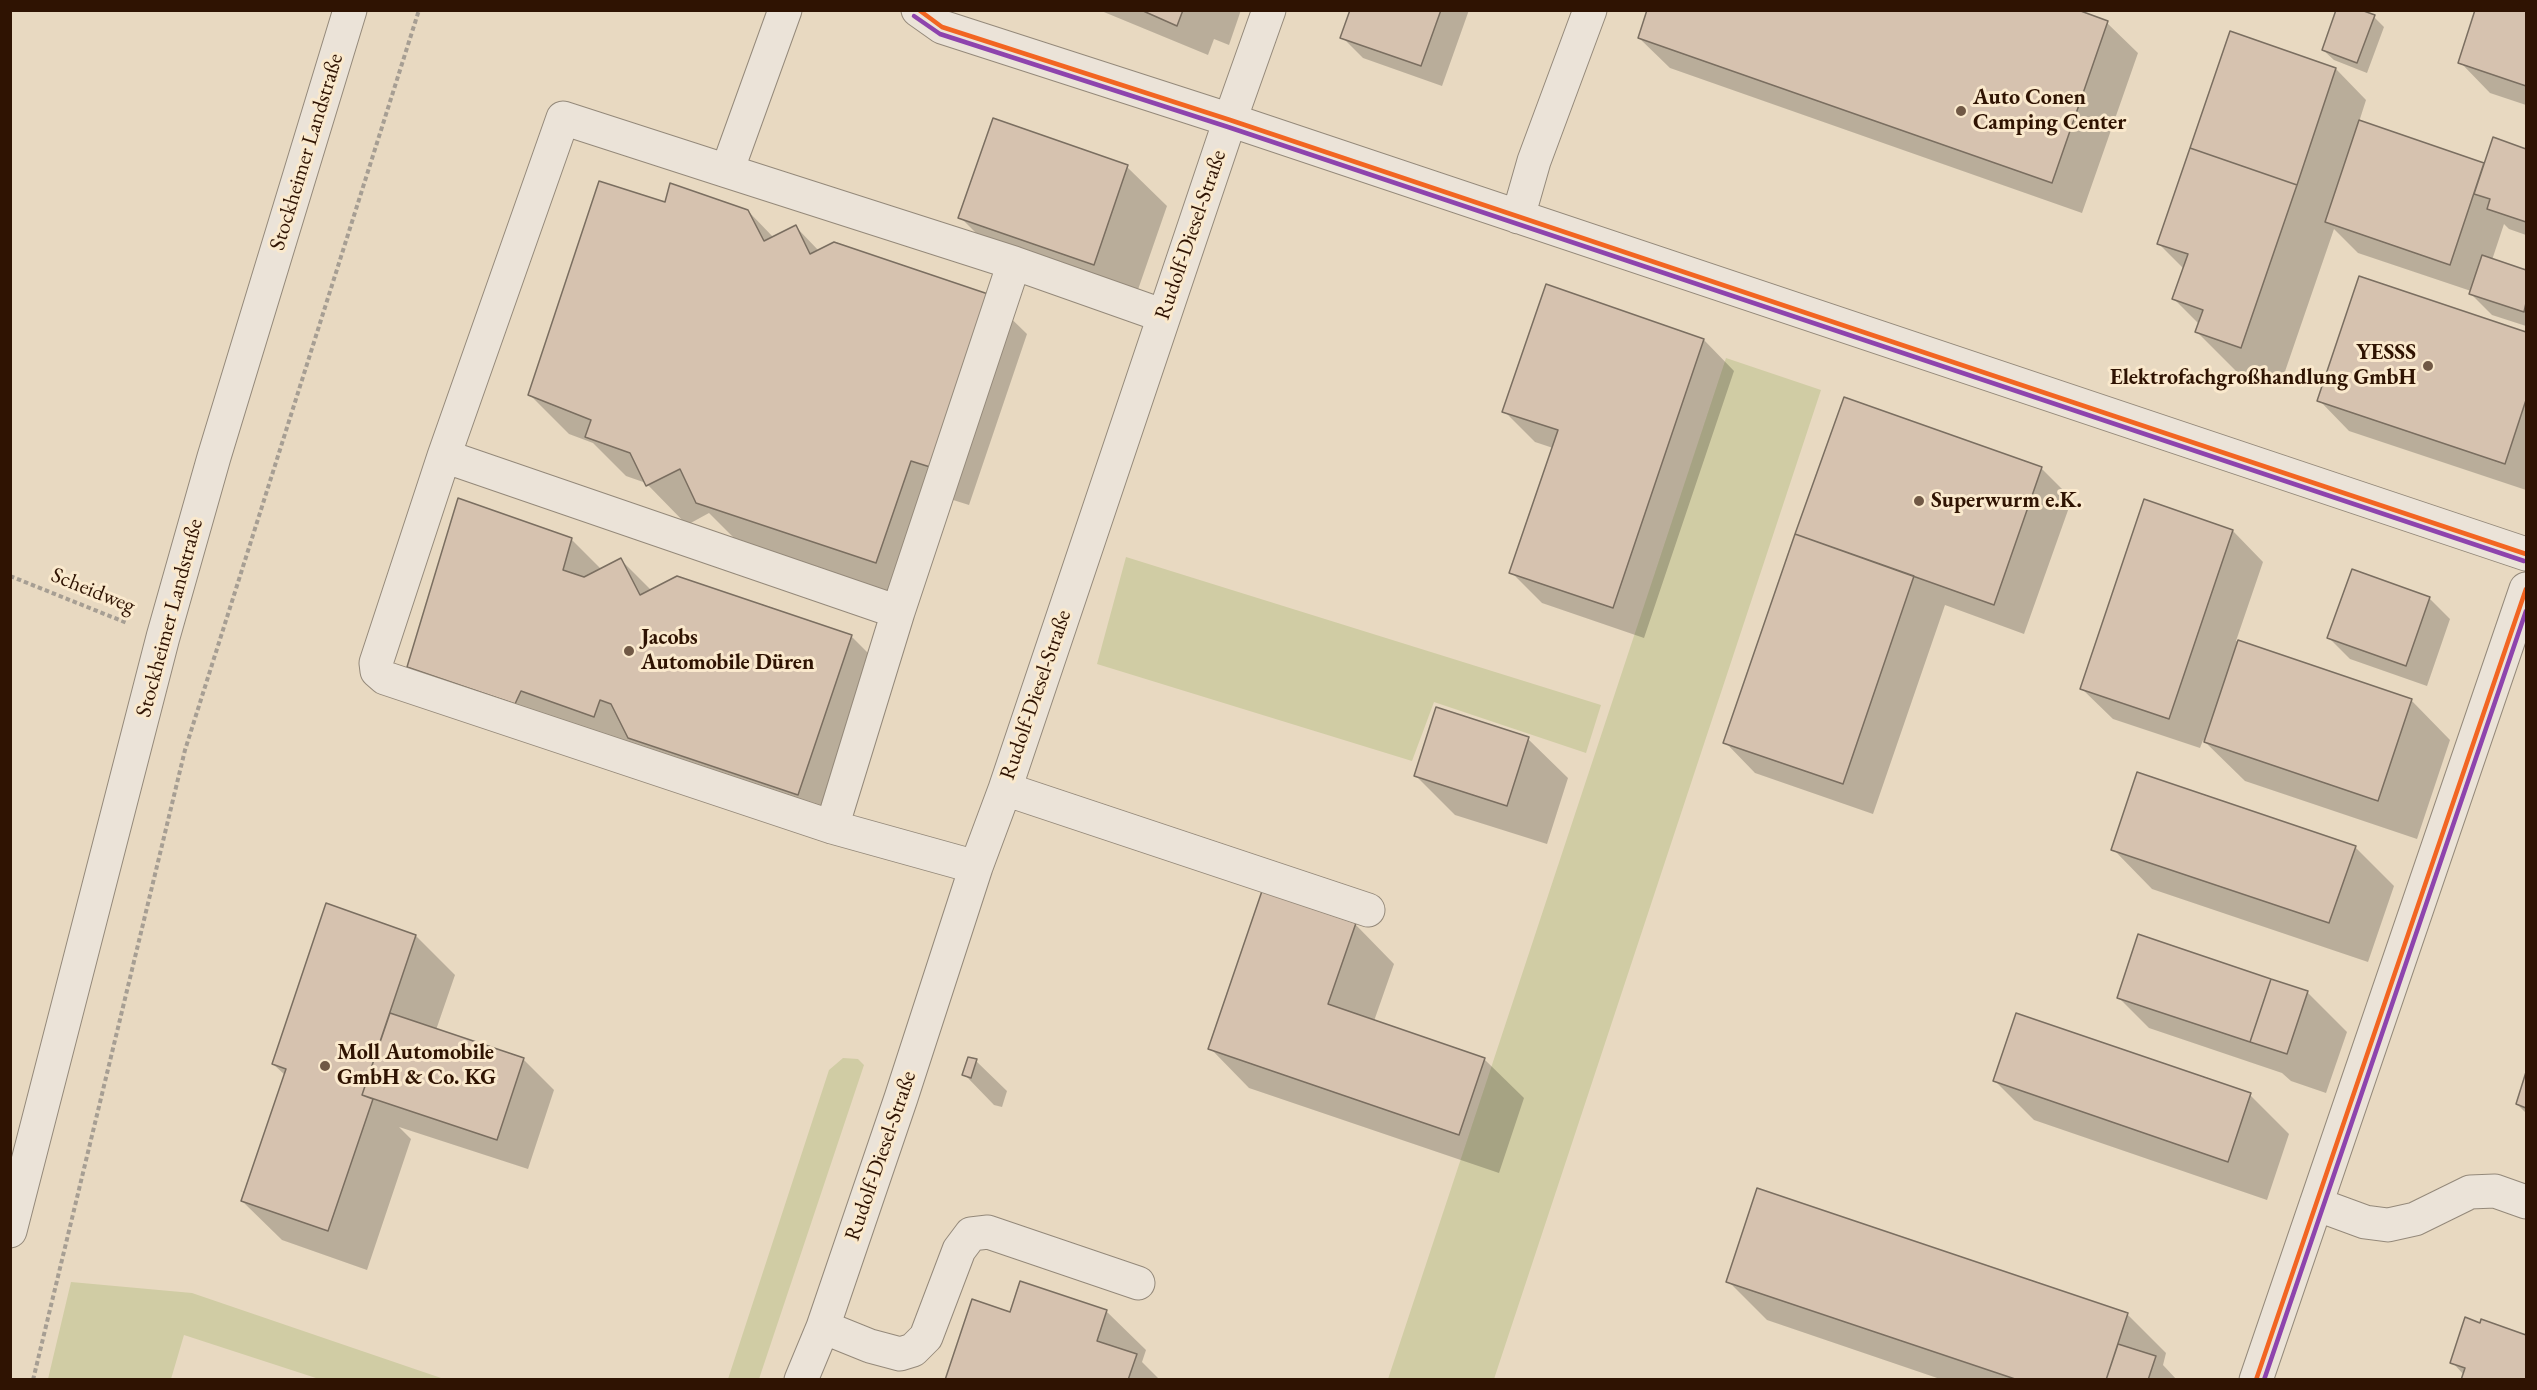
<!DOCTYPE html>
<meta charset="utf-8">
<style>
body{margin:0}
#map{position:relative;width:2537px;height:1390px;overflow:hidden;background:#e8d9c1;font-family:"EB Garamond",serif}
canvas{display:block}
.frame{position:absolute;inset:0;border:12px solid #2f1302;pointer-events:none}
</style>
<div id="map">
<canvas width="2537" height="1390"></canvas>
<div class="frame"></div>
</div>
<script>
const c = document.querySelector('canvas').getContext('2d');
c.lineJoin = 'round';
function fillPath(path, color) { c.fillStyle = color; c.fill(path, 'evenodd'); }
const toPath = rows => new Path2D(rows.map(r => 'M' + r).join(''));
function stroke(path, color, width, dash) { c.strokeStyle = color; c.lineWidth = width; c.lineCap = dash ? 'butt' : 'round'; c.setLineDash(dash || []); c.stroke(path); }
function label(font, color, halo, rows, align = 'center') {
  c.font = font + ' "EB Garamond",serif'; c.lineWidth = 6; c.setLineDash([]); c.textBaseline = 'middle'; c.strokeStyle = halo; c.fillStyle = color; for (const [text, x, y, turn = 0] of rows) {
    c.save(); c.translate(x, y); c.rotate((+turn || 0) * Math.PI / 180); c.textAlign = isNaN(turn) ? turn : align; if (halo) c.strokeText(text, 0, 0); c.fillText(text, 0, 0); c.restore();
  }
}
const green = toPath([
 [1726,358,1821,390,1494,1379,1388,1379],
 [1126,557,1601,705,1586,753,1434,702,1412,761,1097,664],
 [843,1058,858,1059,864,1065,759,1379,728,1379,829,1070],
 [71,1282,192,1293,444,1379,319,1379,184,1335,171,1379,48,1379]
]);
const shadow = toPath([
 [1099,10,1241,10,1229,45,1214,39,1208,55],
 [1352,10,1469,10,1442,86,1363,58,1342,37],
 [2477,10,2526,10,2526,105,2490,93,2460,62],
 [2374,17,2384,27,2367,73,2334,60,2323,50],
 [2107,23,2138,53,2082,213,1670,68,1639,38],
 [2336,69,2366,100,2359,122,2485,166,2494,139,2526,150,2526,235,2509,229,2504,224,2492,260,2526,271,2526,326,2492,315,2471,294,2471,291,2358,253,2334,229,2280,386,2236,371,2197,332,2199,324,2174,299,2184,269,2159,244],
 [1127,167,1167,206,1133,304,1000,257,960,217],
 [666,204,748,211,774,238,796,227,819,251,987,295,1027,334,969,505,950,499,916,602,738,542,709,513,687,525,646,483,626,476,593,443,569,434,530,395],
 [2360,278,2526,333,2526,490,2349,431,2319,400],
 [1547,286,1704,340,1734,371,1644,638,1542,603,1511,572,1553,448,1535,442,1504,411],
 [1845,399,2041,468,2072,499,2024,634,1945,605,1873,814,1755,773,1725,742],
 [2233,531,2263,562,2236,641,2411,700,2450,740,2417,839,2245,781,2203,740,2200,748,2113,719,2082,689],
 [571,539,601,569,621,560,652,591,851,636,891,676,837,834,669,777,637,745,633,755,448,706,409,666],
 [2429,598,2450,619,2427,686,2350,659,2329,638],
 [1528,739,1568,778,1547,844,1455,815,1415,775],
 [2355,847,2394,886,2368,962,2152,889,2113,849],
 [1355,924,1394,964,1374,1021,1484,1059,1524,1098,1499,1173,1249,1088,1210,1048],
 [416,936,455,975,436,1030,523,1059,554,1090,528,1169,399,1127,411,1139,367,1270,282,1240,242,1201,285,1075,273,1064],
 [2307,992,2347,1032,2326,1093,2291,1081,2282,1073,2149,1028,2118,997],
 [976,1061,1007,1091,1002,1107,994,1105,964,1074],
 [2526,1077,2526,1113,2517,1104],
 [1995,1081,2250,1095,2289,1134,2267,1200,2034,1120],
 [1728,1281,2127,1314,2166,1353,2163,1365,2177,1380,1943,1380,1767,1320],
 [1106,1311,1146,1350,1142,1362,1160,1380,946,1380,1011,1314],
 [2482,1321,2526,1336,2526,1380,2463,1380,2464,1375,2452,1362]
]);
const building = toPath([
 [1141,10,1183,10,1177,26,1141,10],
 [1350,10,1441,10,1421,66,1340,38,1350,10],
 [1647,10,2078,10,2108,21,2052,183,1638,38,1647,10],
 [2336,10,2361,10,2375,15,2357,63,2322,50,2336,10],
 [2475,10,2526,10,2526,86,2458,63,2475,10],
 [2230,31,2336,68,2297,185,2190,148,2230,31],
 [993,118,1128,165,1094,265,958,218,993,118],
 [2359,120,2484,163,2450,265,2325,222,2359,120],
 [2493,137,2526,149,2526,222,2487,209,2490,199,2474,194,2493,137],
 [2190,148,2297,185,2241,348,2195,332,2203,310,2172,299,2188,254,2157,244,2190,148],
 [599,181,665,202,670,183,748,210,764,241,796,225,810,254,834,242,988,294,930,467,911,461,876,563,696,503,680,469,646,486,630,453,585,437,591,420,528,395,599,181],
 [2482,255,2526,270,2526,303,2524,312,2469,294,2482,255],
 [2359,276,2526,332,2526,400,2505,464,2317,401,2359,276],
 [1546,284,1704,339,1613,608,1509,573,1558,430,1502,412,1546,284],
 [1844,397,2042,467,1994,605,1795,534,1844,397],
 [458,498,572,538,563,570,584,577,621,558,640,595,677,576,852,635,798,795,628,738,611,704,600,700,594,717,521,691,515,704,407,667,458,498],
 [2144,499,2233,530,2169,719,2080,689,2144,499],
 [1795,534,1914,576,1843,784,1723,743,1795,534],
 [2352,569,2430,597,2406,666,2327,638,2352,569],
 [2238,640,2412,699,2378,801,2204,742,2238,640],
 [1436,707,1529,737,1507,806,1414,776,1436,707],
 [2137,772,2356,846,2329,923,2111,850,2137,772],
 [1262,891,1356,923,1328,1004,1485,1058,1459,1135,1208,1049,1262,891],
 [326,903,416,935,362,1095,373,1099,328,1231,241,1201,286,1069,272,1064,326,903],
 [2138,934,2271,979,2250,1042,2117,998,2138,934],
 [2271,979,2308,991,2287,1054,2250,1042,2271,979],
 [390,1013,524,1058,497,1140,362,1095,390,1013],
 [2016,1013,2251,1093,2228,1162,1993,1081,2016,1013],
 [968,1057,977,1059,971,1078,962,1075,968,1057],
 [2526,1072,2526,1108,2516,1104,2526,1072],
 [1757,1188,2128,1313,2106,1380,2018,1380,1726,1282,1757,1188],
 [1020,1281,1107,1310,1097,1341,1137,1354,1128,1380,945,1380,972,1299,1010,1312,1020,1281],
 [2465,1317,2480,1323,2481,1319,2526,1335,2526,1380,2461,1380,2465,1368,2450,1363,2465,1317],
 [2118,1344,2156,1356,2148,1380,2106,1380,2118,1344]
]);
const path = toPath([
 [10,576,127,623],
 [33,1380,185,750,419,10]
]);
const minor = toPath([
 [785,10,727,171,563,118,444,456,376,663,377,671,385,678,832,827,976,867],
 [918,10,942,27,1230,120,2526,554],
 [727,171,1014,263,898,612],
 [1518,217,1534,161,1590,10],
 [1014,263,1164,316],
 [444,456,898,612,832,827],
 [1005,789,1368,910],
 [2316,1204,2365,1222,2388,1225,2415,1219,2470,1192,2495,1191,2526,1202],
 [10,1231,163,637,214,457,350,10],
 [823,1327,870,1346,900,1354,913,1350,926,1337,959,1250,971,1234,988,1232,1138,1283],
 [801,1380,823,1327,901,1098,976,867,1005,789,1230,120,1269,10],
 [2256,1380,2526,589]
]);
const bus1 = toPath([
 [919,10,942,27,1230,120,2526,554],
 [2256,1380,2526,589]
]);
const bus2 = toPath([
 [914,16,940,34,1228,127,2524,561],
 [2264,1380,2526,611]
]);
const markers = [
 [1961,111,6,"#705845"],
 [2428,366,6,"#705845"],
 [1919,501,6,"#705845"],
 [629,651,6,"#705845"],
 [325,1066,6,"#705845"]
];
const poiNames = [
 ["Auto Conen",1973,98],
 ["Camping Center",1973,123],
 ["YESSS",2416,353,"right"],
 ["Elektrofachgroßhandlung GmbH",2416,378,"right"],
 ["Superwurm e.K.",1931,501],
 ["Jacobs",641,638],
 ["Automobile Düren",641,663],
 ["Moll Automobile",337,1053],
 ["GmbH & Co. KG",337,1078]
];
const streetNames = [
 ["Stockheimer Landstraße",307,152,-73],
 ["Rudolf-Diesel-Straße",1191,235,-71],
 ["Scheidweg",93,591,22],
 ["Stockheimer Landstraße",170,618,-75],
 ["Rudolf-Diesel-Straße",1036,695,-71],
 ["Rudolf-Diesel-Straße",881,1156,-71]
];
fillPath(green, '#d0cca4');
fillPath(shadow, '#0003');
fillPath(building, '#d6c2af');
stroke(building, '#7a6e60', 1.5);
stroke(minor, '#94897a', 35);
stroke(path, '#a69e93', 4, [4.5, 3]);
stroke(minor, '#ebe3d8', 33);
stroke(bus1, '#f26522', 4.5);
stroke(bus2, '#8e44ad', 4.5);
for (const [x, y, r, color] of markers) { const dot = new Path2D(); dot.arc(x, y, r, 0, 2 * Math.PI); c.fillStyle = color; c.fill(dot); stroke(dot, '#fae9cd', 2); }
label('bold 22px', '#2f1302', '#fae9cd', poiNames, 'left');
label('22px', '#2f1302', '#fae9cd', streetNames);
</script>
